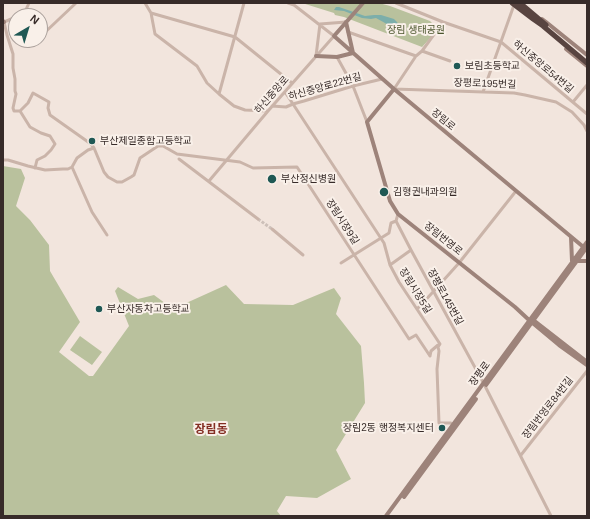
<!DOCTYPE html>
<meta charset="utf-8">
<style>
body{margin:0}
#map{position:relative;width:590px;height:519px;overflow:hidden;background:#f2e5dd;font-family:Arial,sans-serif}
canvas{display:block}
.frame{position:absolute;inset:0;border:4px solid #372b29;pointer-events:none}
.north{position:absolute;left:8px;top:8px;width:40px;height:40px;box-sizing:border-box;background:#f9f0e9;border:1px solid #aba19c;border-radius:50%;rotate:38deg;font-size:11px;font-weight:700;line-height:16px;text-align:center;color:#372b29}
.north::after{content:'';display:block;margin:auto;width:14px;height:18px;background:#1f5854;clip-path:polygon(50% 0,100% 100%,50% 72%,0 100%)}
</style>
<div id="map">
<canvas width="590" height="519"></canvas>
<div class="frame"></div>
<div class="north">N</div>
</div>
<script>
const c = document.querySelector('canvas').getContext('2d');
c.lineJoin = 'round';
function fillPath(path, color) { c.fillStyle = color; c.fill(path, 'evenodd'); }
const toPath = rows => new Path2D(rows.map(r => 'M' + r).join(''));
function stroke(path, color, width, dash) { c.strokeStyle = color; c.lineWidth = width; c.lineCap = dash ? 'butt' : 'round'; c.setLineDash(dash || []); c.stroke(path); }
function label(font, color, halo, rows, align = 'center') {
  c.font = font + ' Arial,"Noto Sans KR",sans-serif'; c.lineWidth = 4; c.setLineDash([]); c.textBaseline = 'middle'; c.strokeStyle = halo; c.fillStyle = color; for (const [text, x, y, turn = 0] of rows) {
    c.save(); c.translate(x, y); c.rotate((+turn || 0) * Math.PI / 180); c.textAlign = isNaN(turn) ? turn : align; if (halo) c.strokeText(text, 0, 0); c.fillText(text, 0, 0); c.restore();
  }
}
const green = toPath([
 [302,3,379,3,390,6,430,21,432,23,434,34,422,47,344,17,335,15,334,13],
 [3,166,21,169,25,178,16,206,30,220,49,245,50,271,80,322,59,352,89,376,93,376,129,326,115,291,118,287,138,299,154,295,173,309,226,285,244,304,293,305,334,288,341,298,336,314,361,346,364,383,365,403,336,450,351,479,317,498,286,496,277,511,281,516,3,516],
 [80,336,102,352,92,365,70,350]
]);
const water = toPath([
 [336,7,339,7,365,16,374,15,381,15,394,19,397,22,400,27,399,29,394,28,376,18,371,19,362,18,344,11,334,10]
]);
const streetTunnel = toPath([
 [258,219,272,229]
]);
const street = toPath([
 [145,3,151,13,155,34,197,66,207,83,219,94,234,106,245,110,268,111],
 [396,3,443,22,501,42,587,114],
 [151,13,235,37,292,83],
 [19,16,24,14,29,3],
 [16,17,4,22,7,35,13,54,13,68,15,79,15,91,16,94,13,108,14,111,20,111,28,103,33,93,49,102,48,108,50,115,91,144,94,148],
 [443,22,422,51,450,61],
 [348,32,416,56],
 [40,37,76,3],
 [33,43,37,40],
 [316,56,320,24,346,22],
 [337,57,353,86,367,122],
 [394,89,514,93,525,95,556,102,572,112,584,125,587,131],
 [394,89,416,56,422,51],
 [285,92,293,104,384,243,390,265,399,282,440,344,438,347,439,351,437,369,439,423,451,423,453,425],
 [483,92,514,5],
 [219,94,244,3],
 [573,102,587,85],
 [272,106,286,107,293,104,304,101,353,86,382,79],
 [20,111,30,127,41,133,50,136,55,144,51,150,45,156,37,160,35,168],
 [179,159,258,219],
 [3,160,8,160,28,166,45,170,63,169,68,169,72,167,77,158,88,150,94,148,104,172,108,177,117,182,122,182,131,177,134,175,140,158,158,146,163,146,177,154,240,162,253,168,297,167,409,339,416,335,430,356],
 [72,167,92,212,107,235],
 [209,181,268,111,334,36,294,5,288,3],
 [398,214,396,221,411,250,484,384,551,516],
 [272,229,303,255],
 [341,263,389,233,391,223,396,221],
 [390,265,411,250],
 [417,309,433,292,459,263,516,191],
 [430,356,431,351,438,345],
 [521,455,587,371]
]);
const secondary = toPath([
 [363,3,334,36,394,89,587,250],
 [542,19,546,22,587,55],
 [3,21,4,22],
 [566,49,587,66],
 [316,56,337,57,353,53,346,22],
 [394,89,367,122,390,201,398,214,515,307,529,320,559,345,587,365],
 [571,237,572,261],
 [577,261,587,261],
 [532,319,586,361],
 [486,385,587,247],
 [404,497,476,399],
 [386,516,587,242]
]);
const highway = toPath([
 [512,3,533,19,543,26,587,63],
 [520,3,546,25]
]);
const markers = [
 [457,66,4,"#1f5854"],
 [92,141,4,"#1f5854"],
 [272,179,5,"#1f5854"],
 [384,192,5,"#1f5854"],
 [99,309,4,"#1f5854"],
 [442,428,4,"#1f5854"]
];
const parkNames = [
 ["장림 생태공원",416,30]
];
const poiNames = [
 ["보림초등학교",465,66],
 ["부산제일종합고등학교",100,141],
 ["부산정신병원",281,179],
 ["김형권내과의원",393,192],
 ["부산자동차고등학교",107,309],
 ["장림2동 행정복지센터",434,428,"right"]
];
const streetNames = [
 ["하신중앙로54번길",543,67,40],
 ["장평로195번길",485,84,2],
 ["하신중앙로22번길",325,87,-16],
 ["하신중앙로",272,95,-49],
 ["장림로",443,120,40],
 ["장림시장9길",342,222,57],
 ["장림번영로",443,239,39],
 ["장림시장5길",415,291,58],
 ["장평로145번길",445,297,61],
 ["장평로",480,374,-54],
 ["장림번영로84번길",548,408,-52]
];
const quarterNames = [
 ["장림동",211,430]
];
fillPath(green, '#b9c19d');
fillPath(water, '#7caeaa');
stroke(streetTunnel, '#cdc0b9', 3, [3, 1.5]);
stroke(street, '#cab4a9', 3);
stroke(secondary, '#9d837a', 4);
stroke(highway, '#584440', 5);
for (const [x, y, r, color] of markers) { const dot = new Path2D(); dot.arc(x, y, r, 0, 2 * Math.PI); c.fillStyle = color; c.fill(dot); stroke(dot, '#f9f0e9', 1.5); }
label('10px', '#4b552d', '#f9f0e9', parkNames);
label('10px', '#372b29', '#f9f0e9', poiNames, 'left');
label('10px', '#372b29', '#f9f0e9', streetNames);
label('bold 12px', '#842e23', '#f9f0e9', quarterNames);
</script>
